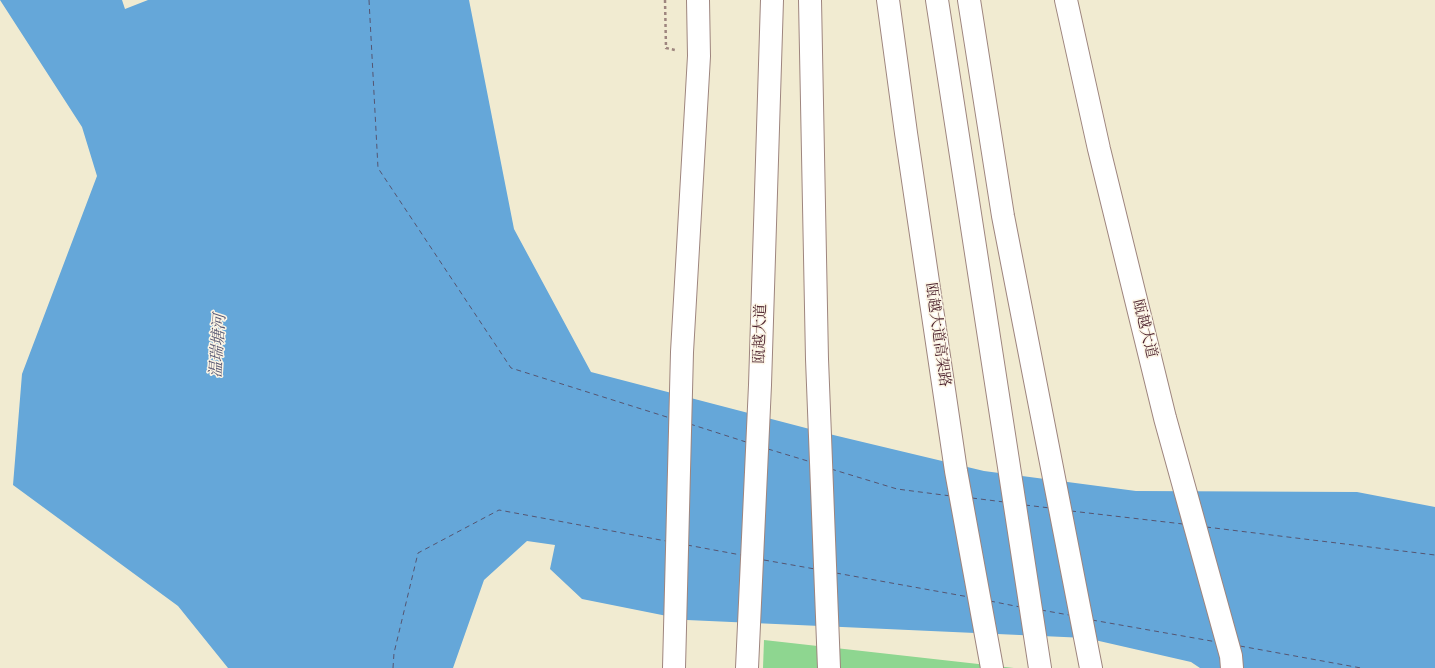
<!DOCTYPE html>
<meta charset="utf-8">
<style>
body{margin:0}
canvas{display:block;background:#f1ebd1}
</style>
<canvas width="1435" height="668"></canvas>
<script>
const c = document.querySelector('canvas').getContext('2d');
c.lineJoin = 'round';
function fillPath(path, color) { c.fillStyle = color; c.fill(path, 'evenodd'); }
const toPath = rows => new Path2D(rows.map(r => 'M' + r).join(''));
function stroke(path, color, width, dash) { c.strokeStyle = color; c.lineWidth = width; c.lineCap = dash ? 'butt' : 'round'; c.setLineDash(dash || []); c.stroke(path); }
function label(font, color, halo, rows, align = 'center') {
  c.font = font + ' "Sorts Mill Goudy","Noto Serif SC",serif'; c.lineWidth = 3; c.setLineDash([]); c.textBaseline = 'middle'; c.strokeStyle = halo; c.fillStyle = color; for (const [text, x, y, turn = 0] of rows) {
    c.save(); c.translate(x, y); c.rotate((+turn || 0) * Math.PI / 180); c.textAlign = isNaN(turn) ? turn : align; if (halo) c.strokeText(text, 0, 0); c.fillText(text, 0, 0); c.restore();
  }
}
const green = toPath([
 [764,640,1014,668,763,668]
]);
const water = toPath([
 [0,0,122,0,125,9,148,0,469,0,514,229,591,372,825,433,984,471,1136,491,1357,492,1435,507,1435,668,1200,668,1191,662,1086,638,687,620,582,599,550,569,555,545,527,541,484,580,453,668,228,668,178,606,13,485,22,374,97,176,82,127]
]);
const ferry = toPath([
 [369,0,378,168,511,368,670,418],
 [690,424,746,442],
 [768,449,811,462],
 [831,469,897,489,951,496],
 [972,498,1004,502],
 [1025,505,1050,508],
 [1071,511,1183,524],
 [1206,527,1435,555],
 [687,545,741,555],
 [764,560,815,569],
 [836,573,969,597],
 [990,601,1020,607],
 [1041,610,1069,615],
 [1092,620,1217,642],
 [1240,646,1361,668],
 [393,668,394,653,418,553,499,510,666,541]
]);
const path = toPath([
 [665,0,666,48,675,50]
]);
const secondary = toPath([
 [674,668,682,352,699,56,698,0]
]);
const highway = toPath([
 [810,0,817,359,829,668],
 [888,0,906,133,956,471,992,668],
 [937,0,1040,668],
 [969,0,1003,216,1091,668],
 [1066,0,1099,149,1165,418,1231,656,1232,668],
 [747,668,760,385,772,0]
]);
const streetNames = [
 ["瓯越大道",1143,329,76],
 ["瓯越大道",762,334,-88],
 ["瓯越大道高架路",936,335,82]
];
const waterNames = [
 ["温瑞塘河",220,346,-86]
];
fillPath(green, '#8ed690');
fillPath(water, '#65a7d9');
stroke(ferry, '#555571', 1, [5, 4]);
stroke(secondary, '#9e857e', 24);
stroke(highway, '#9e857e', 24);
stroke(path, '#9e857e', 2.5, [3, 3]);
stroke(secondary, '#fff', 22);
stroke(highway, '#fff', 22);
label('15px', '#4a1f2b', '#fcf5e5', streetNames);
label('italic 16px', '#555571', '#fcf5e5', waterNames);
</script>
